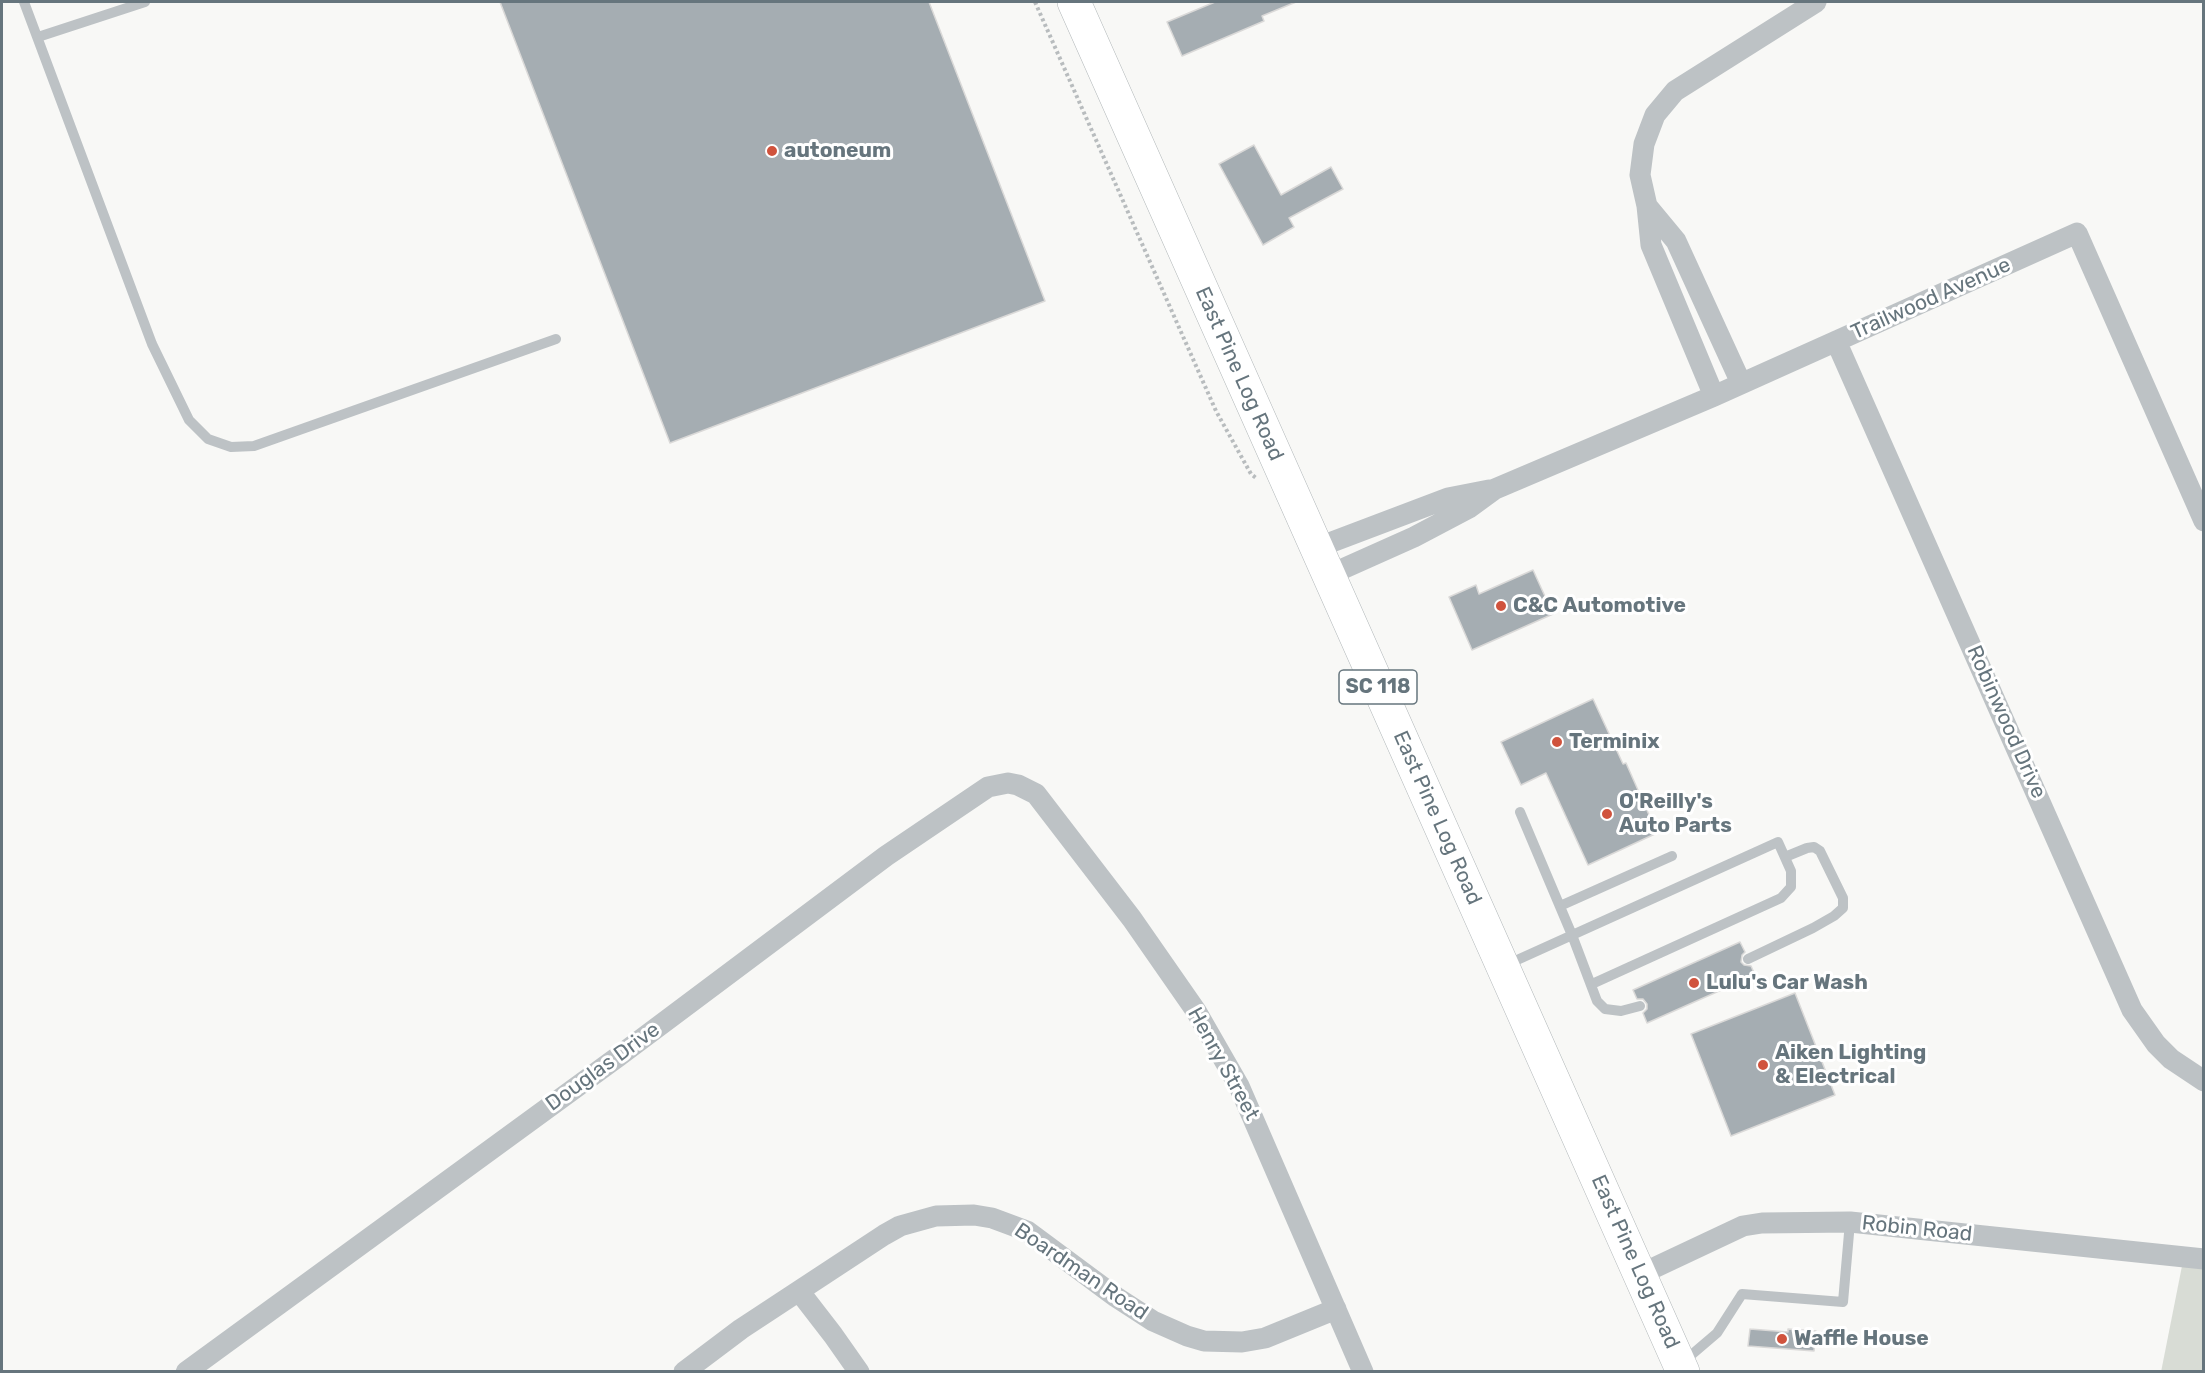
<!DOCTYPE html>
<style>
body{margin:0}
#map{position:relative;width:2205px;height:1373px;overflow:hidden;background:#f8f8f6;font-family:Rubik,sans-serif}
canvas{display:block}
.frame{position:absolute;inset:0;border:3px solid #66757d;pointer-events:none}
</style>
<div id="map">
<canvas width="2205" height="1373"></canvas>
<div class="frame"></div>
</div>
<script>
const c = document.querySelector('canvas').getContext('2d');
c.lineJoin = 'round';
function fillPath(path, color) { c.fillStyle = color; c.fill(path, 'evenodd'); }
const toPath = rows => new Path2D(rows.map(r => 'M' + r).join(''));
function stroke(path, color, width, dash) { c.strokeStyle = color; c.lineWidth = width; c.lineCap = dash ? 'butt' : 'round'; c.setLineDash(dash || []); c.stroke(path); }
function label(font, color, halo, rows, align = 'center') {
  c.font = font + ' Rubik,sans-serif'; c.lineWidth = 6; c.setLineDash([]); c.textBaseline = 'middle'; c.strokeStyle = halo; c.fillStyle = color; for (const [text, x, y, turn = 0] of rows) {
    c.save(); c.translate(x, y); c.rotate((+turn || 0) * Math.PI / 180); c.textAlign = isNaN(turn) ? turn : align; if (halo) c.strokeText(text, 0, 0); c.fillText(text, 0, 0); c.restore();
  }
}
const green = toPath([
 [2182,1266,2203,1269,2203,1371,2161,1372]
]);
const building = toPath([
 [500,2,929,2,1045,301,670,443,500,2],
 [1215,2,1296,2,1262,16,1264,21,1182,56,1167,22,1215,2],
 [1254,145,1281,195,1331,167,1343,189,1289,218,1294,227,1263,245,1219,164,1254,145],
 [1533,570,1553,614,1472,650,1449,597,1476,585,1479,594,1533,570],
 [1593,699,1623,764,1626,763,1657,833,1588,865,1546,773,1521,785,1501,742,1593,699],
 [1740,942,1745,952,1742,955,1741,962,1744,965,1751,966,1755,975,1647,1023,1643,1013,1647,1009,1647,1004,1643,999,1637,999,1633,990,1740,942],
 [1795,993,1835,1095,1731,1136,1691,1034,1795,993],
 [1750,1329,1788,1332,1788,1329,1816,1331,1814,1351,1748,1346,1750,1329]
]);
const path = toPath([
 [1035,2,1216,411,1251,474,1256,478]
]);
const lane = toPath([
 [24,2,152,344,189,420,208,439,231,447,254,446,556,339],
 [38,37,145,2],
 [1520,812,1572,935,1597,1001,1605,1009,1621,1011,1640,1006],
 [1560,906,1672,856],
 [1748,959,1813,928,1834,916,1843,908,1843,898,1820,851,1814,847,1807,848,1785,857],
 [1506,965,1778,842,1791,871,1791,887,1781,898,1592,984],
 [1683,1362,1717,1333,1742,1294,1843,1302,1850,1222]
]);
const street = toPath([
 [1647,206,1651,245,1714,396],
 [1836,341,2132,1010,2156,1044,2171,1059,2204,1081],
 [1741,383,1676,241,1647,206,1640,175,1644,144,1655,115,1675,91,1816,2],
 [1316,548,1448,498,1489,490],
 [1329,575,1414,537,1469,508,1495,489,1714,396,2077,233,2204,521],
 [1641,1274,1743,1226,1762,1223,1850,1222,2204,1259],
 [799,1291,833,1335,859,1372],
 [186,1372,619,1056,886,856,988,787,1008,783,1018,785,1036,794,1132,919,1196,1011,1239,1086,1363,1372],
 [684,1372,741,1329,884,1235,900,1226,936,1216,974,1215,992,1218,1027,1231,1116,1297,1153,1321,1187,1336,1204,1341,1242,1342,1265,1338,1336,1309]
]);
const primary = toPath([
 [1074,2,1683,1372]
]);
const markers = [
 [772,151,6,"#d0533d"],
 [1501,606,6,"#d0533d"],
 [1557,742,6,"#d0533d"],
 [1607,814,6,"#d0533d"],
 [1694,983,6,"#d0533d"],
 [1763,1065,6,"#d0533d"],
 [1782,1339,6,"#d0533d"]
];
const shields = [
 [1378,687,78]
];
const shieldNames = [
 ["SC 118",1378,687]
];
const poiNames = [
 ["autoneum",784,151],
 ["C&C Automotive",1513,606],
 ["Terminix",1569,742],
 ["O'Reilly's",1619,802],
 ["Auto Parts",1619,826],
 ["Lulu's Car Wash",1706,983],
 ["Aiken Lighting",1775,1053],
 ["& Electrical",1775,1077],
 ["Waffle House",1794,1339]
];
const streetNames = [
 ["Trailwood Avenue",1931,299,-24],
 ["East Pine Log Road",1239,374,66],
 ["Robinwood Drive",2006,722,66],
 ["East Pine Log Road",1437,818,66],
 ["Henry Street",1223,1064,61],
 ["Douglas Drive",603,1067,-36],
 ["Robin Road",1917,1229,6],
 ["East Pine Log Road",1635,1262,66],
 ["Boardman Road",1081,1272,34]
];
fillPath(green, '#d8dcd5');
fillPath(building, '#a5adb2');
stroke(building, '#dad9d8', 1.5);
stroke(primary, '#b1b7b9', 34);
stroke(path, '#b8bcbe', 4, [3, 3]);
stroke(lane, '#bdc2c5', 10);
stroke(street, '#bdc2c5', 21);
stroke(primary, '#fff', 33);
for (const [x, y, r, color] of markers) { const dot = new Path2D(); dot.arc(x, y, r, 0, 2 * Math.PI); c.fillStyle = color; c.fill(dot); stroke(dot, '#fff', 2); }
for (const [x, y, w] of shields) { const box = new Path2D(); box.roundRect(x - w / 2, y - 17, w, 34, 4.5); c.fillStyle = '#fff'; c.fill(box); stroke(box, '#66757d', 1.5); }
label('bold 20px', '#66757d', null, shieldNames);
label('bold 21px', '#66757d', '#fff', poiNames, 'left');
label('21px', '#66757d', '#fff', streetNames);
</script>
